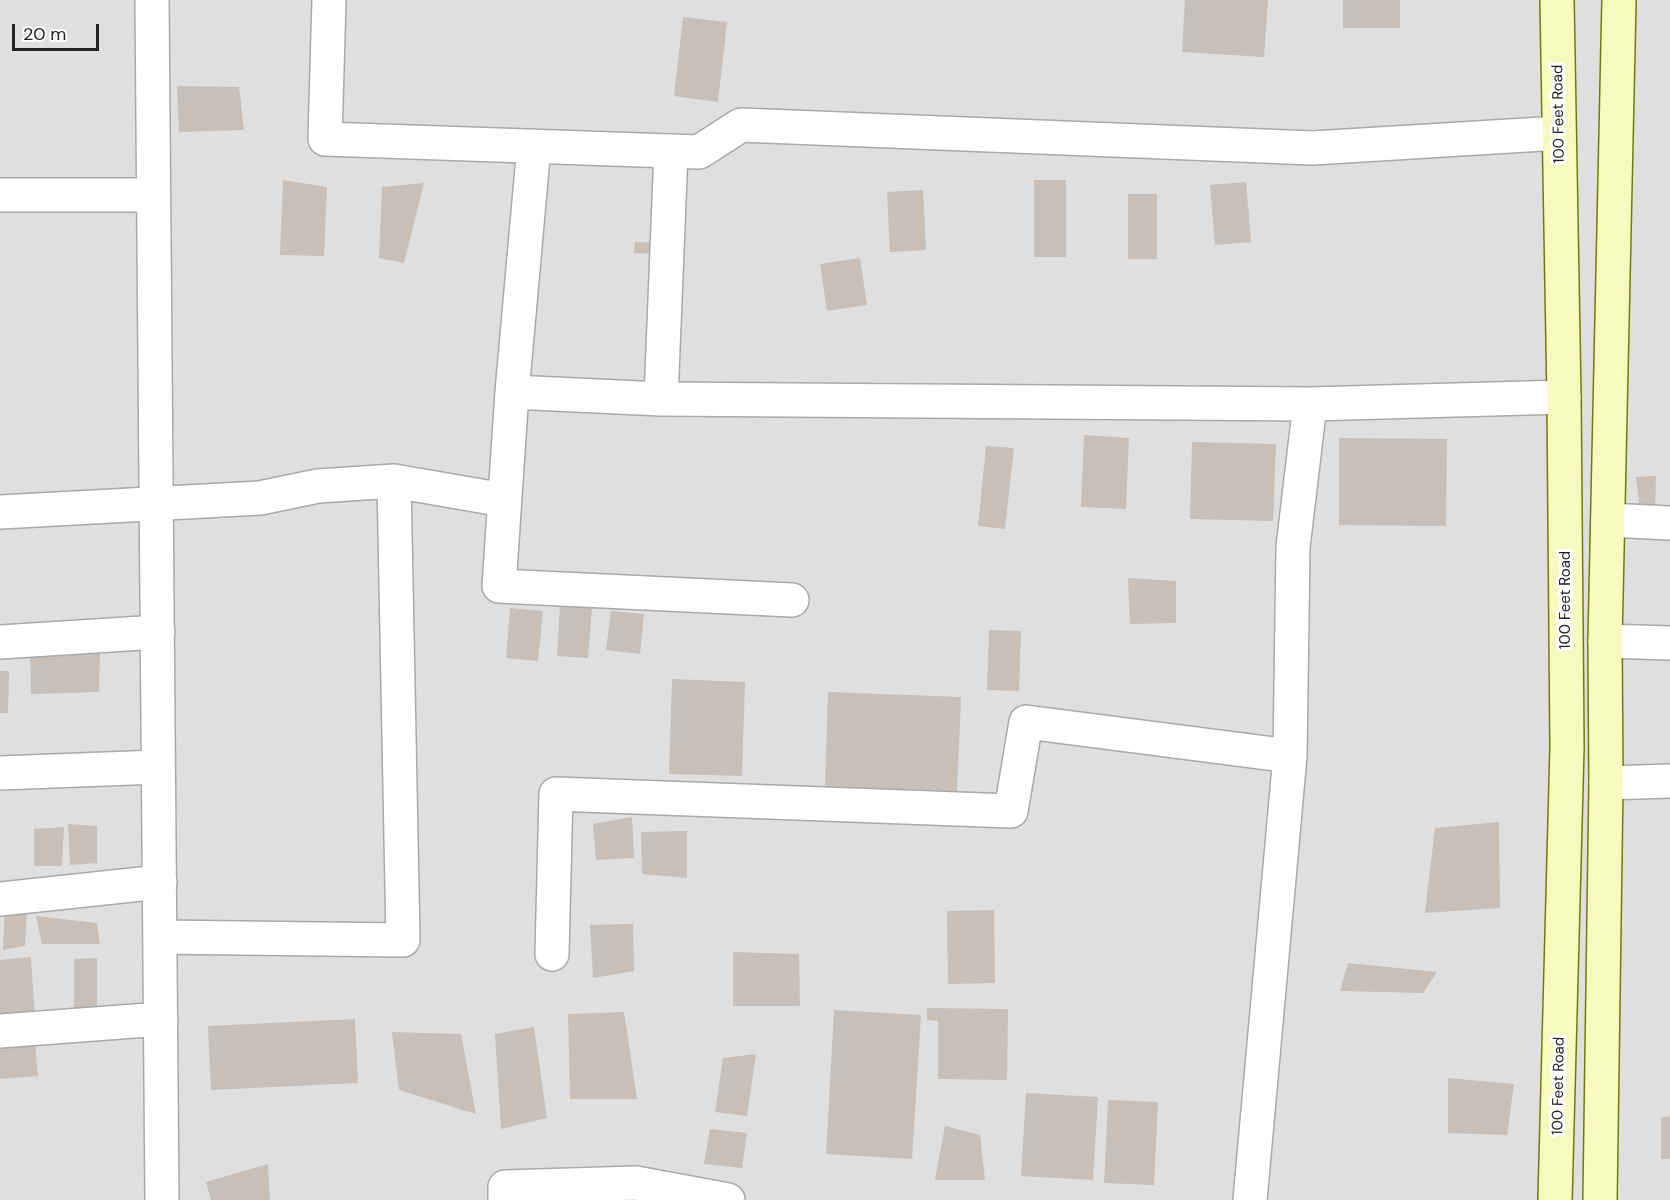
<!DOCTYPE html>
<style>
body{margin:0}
#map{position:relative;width:1670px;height:1200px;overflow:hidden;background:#f2efe9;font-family:"DM Sans",sans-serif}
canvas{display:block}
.scale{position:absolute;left:12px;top:24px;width:87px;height:27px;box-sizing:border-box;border:3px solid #222;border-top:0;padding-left:8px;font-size:18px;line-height:21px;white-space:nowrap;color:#222;-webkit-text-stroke:4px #fff;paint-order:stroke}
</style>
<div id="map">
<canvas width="1670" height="1200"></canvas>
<div class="scale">20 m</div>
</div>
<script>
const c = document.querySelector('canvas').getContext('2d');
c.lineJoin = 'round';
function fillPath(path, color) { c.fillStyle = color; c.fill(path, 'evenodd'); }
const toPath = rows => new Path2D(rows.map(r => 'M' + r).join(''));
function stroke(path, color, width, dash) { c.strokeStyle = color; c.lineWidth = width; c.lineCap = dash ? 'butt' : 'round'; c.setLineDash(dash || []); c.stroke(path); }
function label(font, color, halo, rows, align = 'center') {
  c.font = font + ' "DM Sans",sans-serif'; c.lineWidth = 6; c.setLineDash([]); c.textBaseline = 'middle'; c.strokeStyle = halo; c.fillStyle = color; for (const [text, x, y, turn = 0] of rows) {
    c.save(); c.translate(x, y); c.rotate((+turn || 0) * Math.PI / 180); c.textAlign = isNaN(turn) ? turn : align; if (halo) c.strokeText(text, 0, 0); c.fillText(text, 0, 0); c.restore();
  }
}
const residential = toPath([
 [0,0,1670,0,1670,1200,0,1200]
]);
const building = toPath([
 [1185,0,1268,0,1264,57,1182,52],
 [1343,0,1400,0,1400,28,1343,28],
 [683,17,727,22,718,102,674,96],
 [177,86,239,87,244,130,179,132],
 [283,180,327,187,324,256,280,255],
 [1034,180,1066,180,1066,257,1034,257],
 [1246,182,1251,242,1215,245,1210,185],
 [424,183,404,263,379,258,382,187],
 [923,190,926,250,890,252,887,192],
 [1128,194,1157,194,1157,259,1128,259],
 [635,242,658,243,658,254,634,253],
 [860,258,867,305,827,311,820,264],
 [1084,435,1129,438,1126,509,1081,507],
 [1339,438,1447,439,1446,526,1339,525],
 [1192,442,1276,444,1273,521,1190,519],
 [986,446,1014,448,1005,529,978,526],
 [1656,476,1655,512,1640,512,1636,477],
 [1128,578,1176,581,1176,623,1130,624],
 [560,606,592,608,588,658,557,656],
 [510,608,543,611,538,661,506,658],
 [611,611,644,614,640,654,606,650],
 [989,630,1021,631,1019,691,987,690],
 [30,647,100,647,99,692,31,694],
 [0,671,9,671,8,713,0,713],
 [672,679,745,682,742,776,669,774],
 [828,692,961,697,957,791,825,787],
 [632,817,634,858,596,860,593,824],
 [1499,822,1500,908,1425,913,1435,828],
 [68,824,97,826,97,863,70,865],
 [64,827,62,866,34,866,34,829],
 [687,831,687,878,642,874,641,832],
 [5,907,27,910,25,946,3,950],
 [994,910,995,983,948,984,947,911],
 [36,916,97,923,100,944,42,944],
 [633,924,634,971,593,978,590,925],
 [733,952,799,954,800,1006,733,1006],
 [31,957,35,1019,0,1022,0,960],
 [97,958,97,1011,74,1009,74,959],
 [1348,963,1437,972,1423,993,1340,991],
 [927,1008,1008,1009,1007,1080,938,1079,938,1021,927,1020],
 [834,1010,921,1015,912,1159,826,1154],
 [624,1012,637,1099,570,1099,568,1014],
 [355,1019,358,1083,211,1090,208,1026],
 [534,1027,547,1118,501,1129,495,1034],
 [392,1032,461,1034,476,1114,399,1090],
 [34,1034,38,1076,0,1079,0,1037],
 [756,1054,747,1116,715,1112,723,1058],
 [1448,1078,1514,1084,1507,1135,1448,1133],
 [1026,1093,1098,1097,1093,1180,1021,1176],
 [1108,1100,1158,1102,1154,1185,1104,1183],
 [1670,1116,1670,1159,1661,1159,1661,1118],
 [945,1126,980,1135,985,1180,935,1180],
 [710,1129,747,1133,742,1168,704,1164],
 [268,1164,270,1200,211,1200,206,1182]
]);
const minor = toPath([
 [152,0,162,1200],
 [329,0,325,139,699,152,741,125,1313,148,1559,133],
 [534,146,512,392,499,586,792,600],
 [0,195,153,195],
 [512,392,661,399,1310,404,1564,397],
 [661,399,671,151],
 [0,512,260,498,318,486,394,481],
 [1608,520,1670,523],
 [1605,641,1670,643],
 [0,642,158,632],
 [0,773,158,767],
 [1606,783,1670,781],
 [0,899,160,882],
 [160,937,403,940,394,481,504,500],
 [552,954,556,794,1011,811,1026,722,1290,756],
 [0,1031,161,1019],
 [505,1200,505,1187,636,1183,728,1200],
 [1250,1200,1290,756,1293,547,1310,404]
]);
const secondary = toPath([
 [1555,1200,1567,747,1564,397,1557,0],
 [1600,1200,1606,783,1605,641,1619,0]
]);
const streetNames = [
 ["100 Feet Road",1559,114,-91],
 ["100 Feet Road",1566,600,-90],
 ["100 Feet Road",1559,1086,-89]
];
fillPath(residential, '#e0dfdf');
fillPath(building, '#c7bfb8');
stroke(minor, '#a9a9a9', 36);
stroke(secondary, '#707d05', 36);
stroke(minor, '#fff', 33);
stroke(secondary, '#f7fabf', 33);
label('15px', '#222', '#fff', streetNames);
</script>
